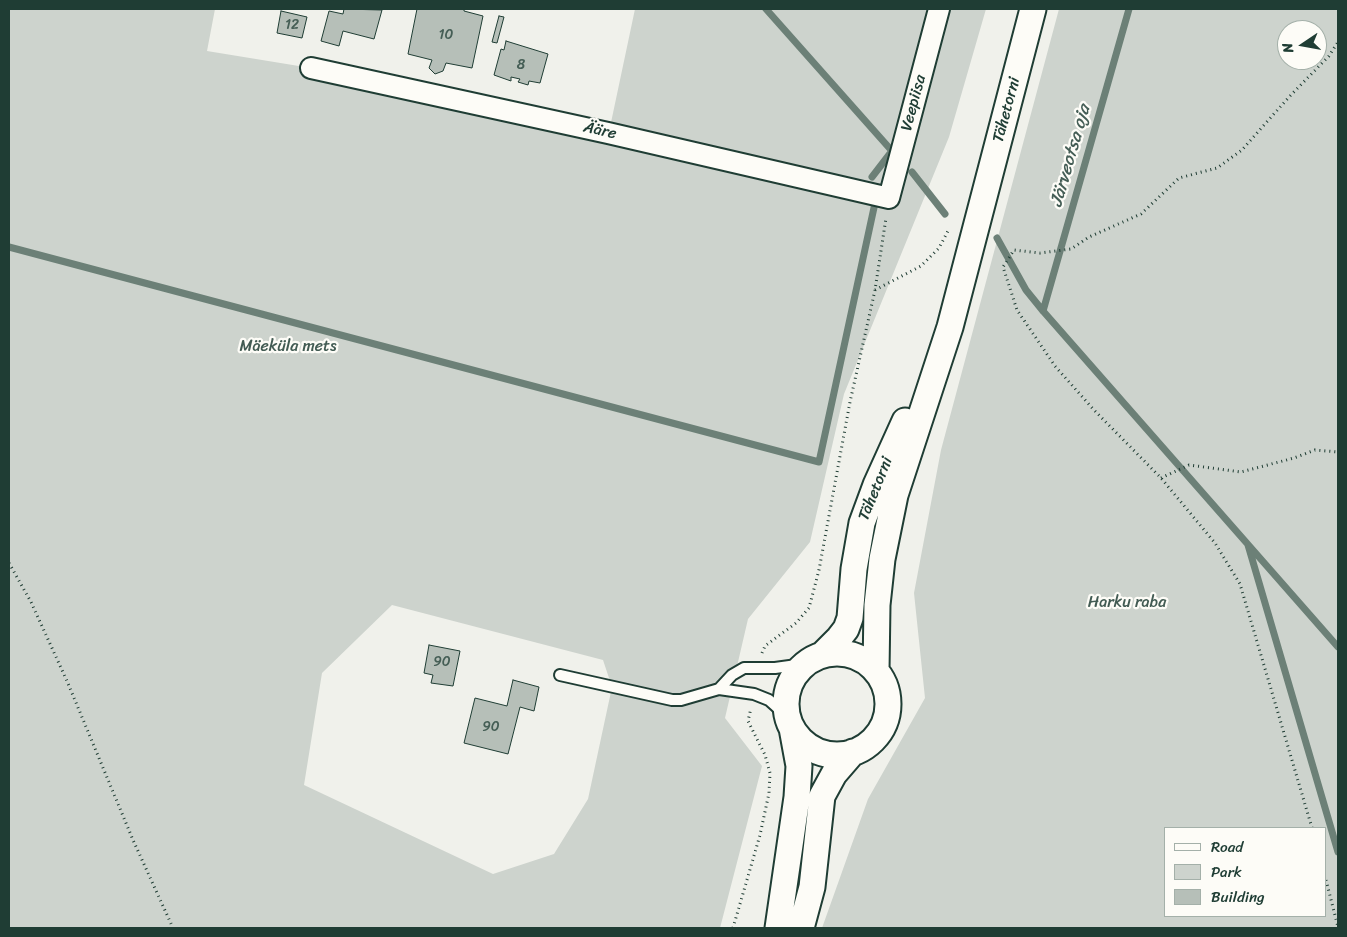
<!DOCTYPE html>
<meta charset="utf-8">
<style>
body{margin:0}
#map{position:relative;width:1347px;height:937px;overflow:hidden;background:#f0f1eb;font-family:Sriracha,sans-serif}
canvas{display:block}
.frame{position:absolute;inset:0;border:10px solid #1f3d34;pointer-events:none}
.legend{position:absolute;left:1164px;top:827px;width:162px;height:90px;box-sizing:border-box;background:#fdfcf7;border:1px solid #a4b0a9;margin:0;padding:6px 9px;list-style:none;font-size:15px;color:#1f3d34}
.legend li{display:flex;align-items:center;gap:10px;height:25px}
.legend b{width:25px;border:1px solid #a4b0a9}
.north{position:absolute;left:1277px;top:20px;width:50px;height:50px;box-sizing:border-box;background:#fdfcf7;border:1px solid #a4b0a9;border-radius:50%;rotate:258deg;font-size:14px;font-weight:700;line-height:20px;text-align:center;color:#1f3d34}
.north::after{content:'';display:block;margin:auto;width:18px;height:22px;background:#1f3d34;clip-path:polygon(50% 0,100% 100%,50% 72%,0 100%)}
</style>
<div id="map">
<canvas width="1347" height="937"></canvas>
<div class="frame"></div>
<ul class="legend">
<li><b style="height:6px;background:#fdfcf7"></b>Road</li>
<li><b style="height:14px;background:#cdd3cd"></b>Park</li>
<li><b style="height:14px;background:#b6bfb8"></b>Building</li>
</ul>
<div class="north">N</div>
</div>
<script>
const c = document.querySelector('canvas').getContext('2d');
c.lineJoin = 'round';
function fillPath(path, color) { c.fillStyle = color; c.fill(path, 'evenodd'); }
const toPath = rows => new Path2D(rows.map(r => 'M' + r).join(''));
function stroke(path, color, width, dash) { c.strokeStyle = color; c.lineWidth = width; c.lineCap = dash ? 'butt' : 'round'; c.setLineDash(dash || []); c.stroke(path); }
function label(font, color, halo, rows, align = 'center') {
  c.font = font + ' Sriracha,sans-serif'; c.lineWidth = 4.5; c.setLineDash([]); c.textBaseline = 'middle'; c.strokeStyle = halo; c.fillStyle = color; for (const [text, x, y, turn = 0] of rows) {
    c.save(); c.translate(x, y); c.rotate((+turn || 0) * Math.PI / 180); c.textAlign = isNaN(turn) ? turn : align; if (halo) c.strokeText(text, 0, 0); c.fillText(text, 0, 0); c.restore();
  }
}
const green = toPath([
 [9,9,215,9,207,51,311,68,609,132,635,9,986,9,949,137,844,394,810,542,748,619,725,718,762,766,720,928,9,928],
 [392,605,603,660,612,687,588,799,554,854,493,874,304,785,322,673],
 [1059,9,1338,9,1338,928,822,928,868,799,925,698,914,593,941,450],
 [1287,30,1317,30,1317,60,1287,60],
 [1166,828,1326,828,1326,916,1166,916]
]);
const stream = toPath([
 [766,9,892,151,872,177],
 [912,172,945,214],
 [997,238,1026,290,1043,311,1338,647],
 [9,247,819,462,875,203],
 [1043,311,1129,9],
 [1248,545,1338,852]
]);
const building = toPath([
 [344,9,382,10,374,39,343,31,339,46,321,41,329,11,343,14,344,9],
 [417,9,464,9,464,11,483,16,472,68,446,63,443,71,435,74,429,68,432,60,408,54,417,9],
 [281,11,307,17,302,38,277,33,281,11],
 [499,16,504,17,497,43,492,42,499,16],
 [506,41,548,54,540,83,529,81,528,85,518,82,520,79,511,77,511,81,494,75,501,49,504,50,506,41],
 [429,645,460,651,453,686,431,683,433,675,424,673,429,645],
 [513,680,539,687,534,711,520,707,508,754,464,743,475,698,507,706,513,680]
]);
const path = toPath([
 [875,290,921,266,939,248,949,229],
 [1161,478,1189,465,1241,472,1294,458,1315,450,1338,452],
 [9,563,31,602,67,681,133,840,173,928],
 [762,653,765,646,796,623,809,608,819,570,850,402,875,290,886,218],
 [1312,828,1240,584,1215,543,1161,478,1093,409,1055,366,1017,310,1003,267,1014,250,1040,253,1071,249,1089,237,1141,214,1179,178,1217,168,1242,150,1289,97,1329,56,1338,42],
 [1326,880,1338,927],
 [733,928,760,835,769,793,770,773,765,755,748,721,751,708]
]);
const service = toPath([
 [560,675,672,700,681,700,719,689,754,694,769,700,788,717],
 [719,689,732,675,744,668,775,668,804,664]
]);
const minor = toPath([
 [311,68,608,133,889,198,939,9]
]);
const tertiary = toPath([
 '786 704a51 51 0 1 1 102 0a51 51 0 1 1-102 0Z',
 [823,654,839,638,846,629,850,618,854,569,862,523,876,485,905,421],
 [876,671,877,605,882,559,895,495,950,327,1033,9],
 [778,928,797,797,799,766,792,728],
 [801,928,812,887,822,796,834,774,853,752]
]);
const numberNames = [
 ["12",292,25],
 ["10",446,35],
 ["8",521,65],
 ["90",442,662],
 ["90",491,727]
];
const streetNames = [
 ["Veepiisa",914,103,-75],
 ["Tähetorni",1007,110,-75],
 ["Ääre",600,131,13],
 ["Tähetorni",876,489,-68]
];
const parkNames = [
 ["Mäeküla mets",288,347],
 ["Harku raba",1127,603]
];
const waterNames = [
 ["Järveotsa oja",1071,156,-74]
];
fillPath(green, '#cdd3cd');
stroke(stream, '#6c8077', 7);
fillPath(building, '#b6bfb8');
stroke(building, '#1f3d34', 1);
stroke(service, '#1f3d34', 14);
stroke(minor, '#1f3d34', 24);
stroke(tertiary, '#1f3d34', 29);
stroke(path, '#1f3d34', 3, [1, 4]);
stroke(service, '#fdfcf7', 10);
stroke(minor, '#fdfcf7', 20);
stroke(tertiary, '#fdfcf7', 25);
label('14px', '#455e55', null, numberNames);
label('16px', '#1f3d34', '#fdfcf7', streetNames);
label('16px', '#425b53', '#fdfcf7', parkNames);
label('italic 18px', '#455e56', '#fdfcf7', waterNames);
</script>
